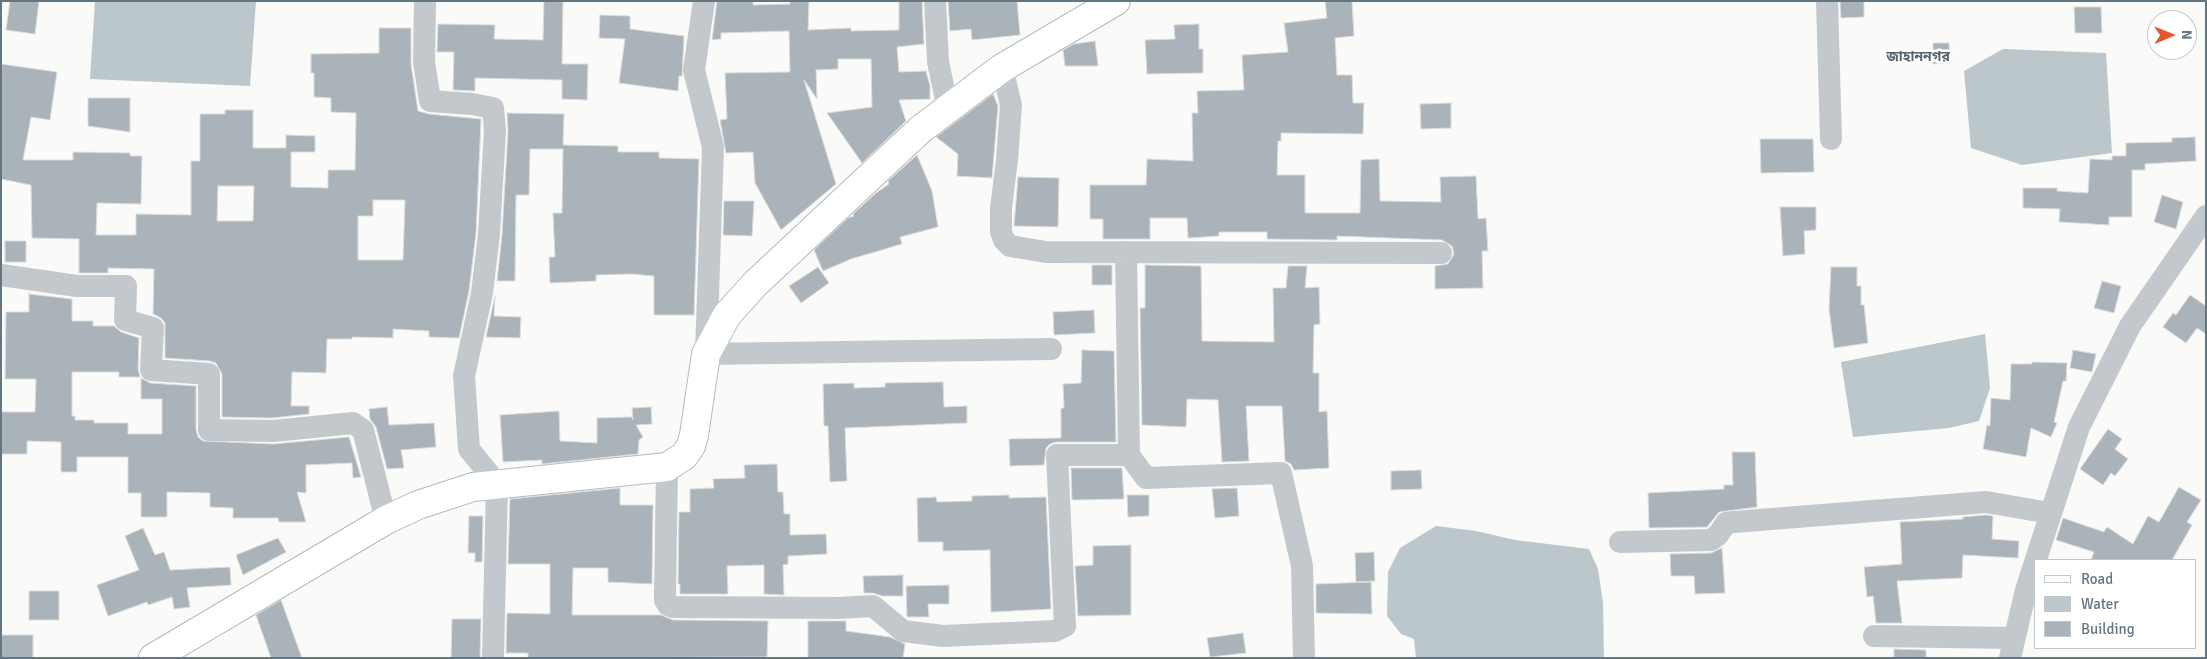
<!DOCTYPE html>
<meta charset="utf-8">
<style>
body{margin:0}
#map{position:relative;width:2207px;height:659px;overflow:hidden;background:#fafaf8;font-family:Signika,sans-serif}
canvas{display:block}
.frame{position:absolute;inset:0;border:2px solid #657683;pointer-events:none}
.legend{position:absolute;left:2034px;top:559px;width:162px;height:90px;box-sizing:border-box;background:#fff;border:1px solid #c1c8cd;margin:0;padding:6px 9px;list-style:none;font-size:15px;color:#657683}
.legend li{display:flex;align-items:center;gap:10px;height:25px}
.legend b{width:25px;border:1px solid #c1c8cd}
.north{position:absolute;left:2147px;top:10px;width:50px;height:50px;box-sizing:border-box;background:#fff;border:1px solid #c1c8cd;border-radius:50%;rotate:89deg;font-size:14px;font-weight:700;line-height:20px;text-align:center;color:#657683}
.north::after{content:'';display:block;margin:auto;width:18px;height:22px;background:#e4572e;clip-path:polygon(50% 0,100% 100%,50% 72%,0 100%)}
</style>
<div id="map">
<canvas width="2207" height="659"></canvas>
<div class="frame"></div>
<ul class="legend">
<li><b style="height:6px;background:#fff"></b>Road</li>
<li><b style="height:14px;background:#bbc7cb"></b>Water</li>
<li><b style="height:14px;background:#aab3b9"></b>Building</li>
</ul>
<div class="north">N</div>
</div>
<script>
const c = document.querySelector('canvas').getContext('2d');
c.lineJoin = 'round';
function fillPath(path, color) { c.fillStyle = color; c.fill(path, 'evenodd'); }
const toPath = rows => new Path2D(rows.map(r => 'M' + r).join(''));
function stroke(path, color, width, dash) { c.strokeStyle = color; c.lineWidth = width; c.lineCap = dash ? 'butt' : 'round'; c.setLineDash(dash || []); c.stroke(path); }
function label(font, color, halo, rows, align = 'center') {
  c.font = font + ' Signika,"Noto Sans Bengali",sans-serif'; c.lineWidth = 5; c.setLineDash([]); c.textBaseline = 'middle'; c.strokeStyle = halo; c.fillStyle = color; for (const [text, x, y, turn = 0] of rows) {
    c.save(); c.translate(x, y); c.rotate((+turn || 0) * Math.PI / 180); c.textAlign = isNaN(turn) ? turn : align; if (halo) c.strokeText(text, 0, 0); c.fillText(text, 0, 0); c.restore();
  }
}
const water = toPath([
 [95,1,256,1,250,86,90,79],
 [2003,49,2106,53,2112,153,2022,165,1971,148,1964,71],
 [1985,334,1990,388,1979,421,1949,428,1853,437,1841,362],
 [1436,526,1476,531,1515,540,1589,549,1598,569,1603,603,1604,658,1416,658,1414,639,1401,634,1387,616,1388,572,1400,548]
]);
const building = toPath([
 [10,1,39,1,35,34,6,30,10,1],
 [544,1,563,1,562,64,588,64,587,100,562,99,562,80,475,78,475,91,453,90,454,52,437,52,438,24,495,25,494,39,543,40,544,1],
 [717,1,753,1,753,5,790,4,790,1,809,1,808,30,851,28,851,31,899,30,899,1,922,1,924,44,897,47,899,72,926,71,930,86,930,99,899,100,906,121,862,163,827,113,872,107,871,59,838,59,838,69,816,70,817,99,804,80,836,184,781,230,755,183,753,152,726,153,720,120,727,119,725,73,790,72,789,31,721,33,721,39,712,40,717,1],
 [948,1,1017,1,1020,35,972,40,971,29,950,31,948,1],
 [1325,1,1352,1,1354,36,1335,38,1337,75,1352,75,1353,103,1364,103,1363,134,1281,133,1281,141,1278,141,1277,175,1305,175,1305,213,1360,213,1361,160,1379,159,1380,201,1441,202,1440,177,1476,176,1478,219,1486,218,1488,251,1482,251,1483,288,1435,289,1435,266,1448,264,1454,254,1452,246,1442,240,1337,236,1337,240,1267,239,1267,232,1219,232,1219,236,1188,238,1187,218,1150,218,1150,239,1103,239,1103,219,1090,219,1090,185,1146,185,1147,159,1193,161,1192,113,1198,113,1197,91,1244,90,1242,55,1288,52,1284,23,1327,18,1325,1],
 [1840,1,1864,1,1864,17,1841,18,1840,1],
 [2074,7,2101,7,2102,33,2075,33,2074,7],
 [600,15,630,16,630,29,684,36,682,76,679,76,678,91,619,83,625,39,599,38,600,15],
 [1199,24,1199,49,1203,49,1203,73,1147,74,1145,40,1175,39,1174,25,1199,24],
 [379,28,411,28,411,64,418,111,429,114,481,119,476,233,469,291,459,338,429,337,429,331,393,329,393,338,352,337,352,339,327,339,326,373,292,372,291,406,309,406,309,414,272,418,222,417,222,374,216,363,210,361,165,358,165,323,161,318,153,314,154,269,108,268,108,273,79,273,79,239,32,238,31,185,1,179,1,64,57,72,50,120,31,117,23,160,73,160,73,152,130,153,130,156,142,156,141,204,97,203,96,235,136,235,136,214,191,215,191,161,200,161,200,114,225,114,225,110,253,110,253,148,286,148,286,135,315,136,315,152,291,152,291,187,328,188,328,170,355,170,356,113,331,112,331,98,314,97,314,73,311,73,311,54,379,53,379,28],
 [218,186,254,186,253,221,217,221,218,186],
 [373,200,405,200,403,260,358,260,358,216,373,216,373,200],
 [1095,41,1098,66,1065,66,1063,50,1074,44,1095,41],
 [1933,43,1949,43,1950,63,1933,64,1933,43],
 [993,94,998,106,992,178,957,176,958,154,936,137,993,94],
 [88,98,130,98,130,132,88,126,88,98],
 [1451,103,1451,128,1421,129,1420,104,1451,103],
 [507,113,564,114,563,145,618,146,618,152,659,152,659,158,699,159,694,315,654,315,654,276,632,274,596,275,596,281,550,283,549,257,555,257,553,213,562,213,563,149,530,149,529,195,516,195,515,281,497,281,502,235,508,131,507,113],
 [2195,137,2196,161,2145,164,2145,170,2132,170,2132,217,2109,217,2109,225,2059,222,2060,209,2023,208,2023,188,2057,188,2057,191,2088,193,2090,159,2112,160,2112,156,2126,156,2126,143,2172,142,2172,138,2195,137],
 [1760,139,1813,139,1814,172,1761,173,1760,139],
 [917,155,932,191,938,227,900,237,902,244,851,259,823,271,814,250,848,218,854,216,853,214,876,193,889,184,888,181,917,155],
 [1018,177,1059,178,1058,227,1014,226,1018,177],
 [2162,195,2183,202,2176,229,2154,222,2162,195],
 [724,201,754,201,752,236,723,235,724,201],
 [1780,207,1816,207,1816,230,1804,231,1805,254,1783,256,1780,207],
 [5,241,26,241,26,262,5,262,5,241],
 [1092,265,1112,265,1112,285,1092,285,1092,265],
 [1145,265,1201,266,1202,341,1274,342,1273,288,1286,288,1288,266,1307,266,1305,288,1319,287,1320,324,1314,325,1313,373,1319,373,1319,412,1327,411,1329,468,1294,470,1291,464,1285,461,1282,406,1246,406,1249,461,1222,462,1218,400,1187,399,1186,427,1142,425,1140,308,1145,308,1145,265],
 [818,267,829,283,801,303,789,286,818,267],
 [1831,267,1857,267,1857,286,1861,286,1861,305,1864,305,1868,343,1834,348,1829,309,1831,267],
 [2102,281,2121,286,2114,313,2094,308,2102,281],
 [29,294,72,299,72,321,93,321,93,326,114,326,121,332,139,338,138,369,140,377,119,377,119,372,72,372,72,416,75,416,75,420,94,420,94,423,128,423,128,434,162,434,162,399,141,399,141,378,150,383,196,386,196,430,198,437,203,441,273,444,349,437,361,477,353,478,352,463,306,465,306,493,297,492,306,522,279,522,278,518,233,518,233,508,210,507,210,493,167,492,167,517,141,517,141,493,128,493,128,457,77,457,77,472,61,472,61,442,27,441,27,454,1,454,1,412,35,412,36,379,5,379,6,312,29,312,29,294],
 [2190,295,2206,306,2206,334,2197,328,2186,343,2163,327,2173,313,2176,315,2190,295],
 [495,296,494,316,521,317,520,338,486,337,495,296],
 [1094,310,1095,333,1054,335,1053,312,1094,310],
 [1082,350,1114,351,1116,442,1056,442,1050,444,1046,448,1044,465,1010,466,1009,439,1061,438,1061,408,1064,408,1063,384,1081,383,1082,350],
 [2073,350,2096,354,2092,372,2070,368,2073,350],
 [2032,362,2067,363,2066,381,2063,381,2054,422,2057,423,2051,437,2031,428,2026,457,1983,449,1987,425,1990,426,1991,398,2010,400,2011,364,2032,364,2032,362],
 [943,382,944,407,967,406,967,423,845,428,847,481,830,482,828,426,824,426,823,384,854,383,854,388,885,387,885,383,943,382],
 [387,407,389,425,434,423,436,447,401,450,404,468,387,469,376,427,370,419,369,409,387,407],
 [651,407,652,424,636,425,643,437,639,440,638,454,542,464,542,460,503,462,500,415,559,411,560,441,597,443,597,418,632,417,633,420,632,408,651,407],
 [2108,429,2122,439,2115,449,2128,459,2115,476,2111,473,2103,485,2080,469,2108,429],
 [1732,452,1755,452,1757,507,1719,512,1707,527,1649,528,1648,493,1724,489,1724,485,1733,485,1732,452],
 [777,464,778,492,783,492,784,514,790,514,790,535,826,534,827,554,788,556,788,564,783,565,784,595,764,594,764,565,727,566,728,594,680,594,680,584,678,584,679,512,690,512,690,489,714,488,713,479,745,478,744,465,777,464],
 [1071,468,1122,468,1124,499,1072,500,1071,468],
 [1421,470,1422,489,1391,490,1391,471,1421,470],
 [2179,487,2201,500,2187,522,2192,525,2172,560,2091,560,2094,552,2056,540,2063,518,2104,532,2107,527,2133,544,2148,516,2159,522,2179,487],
 [620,488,620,505,653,505,652,584,608,582,608,568,573,568,572,615,661,615,673,620,768,621,767,657,528,658,528,653,506,653,507,613,550,614,550,564,508,564,510,499,620,488],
 [1237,488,1239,516,1215,518,1212,489,1237,488],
 [1009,495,1009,498,1046,497,1051,609,991,612,990,550,943,551,943,542,918,542,917,498,936,497,937,502,972,501,972,496,1009,495],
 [1127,495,1149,495,1149,516,1128,517,1127,495],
 [1985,515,1993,516,1992,539,2019,541,2018,558,1963,555,1962,578,1897,581,1902,623,1876,623,1873,596,1867,597,1864,567,1902,564,1900,522,1963,519,1963,517,1985,515],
 [469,516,483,516,482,562,475,562,475,553,468,553,469,516],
 [143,528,155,555,164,552,170,570,230,567,231,585,187,588,190,607,174,609,172,597,148,605,147,602,108,616,97,585,139,570,125,536,143,528],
 [278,538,286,552,243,575,236,555,278,538],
 [1131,545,1131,615,1078,616,1075,566,1093,565,1093,546,1131,545],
 [1722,548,1725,593,1695,594,1694,576,1671,576,1670,554,1711,553,1722,548],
 [1374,552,1375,581,1356,582,1355,553,1374,552],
 [903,575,903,596,882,596,873,593,864,593,863,576,903,575],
 [1371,582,1372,614,1316,613,1316,584,1371,582],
 [949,585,949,604,928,604,929,617,907,617,906,586,949,585],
 [29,591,59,591,59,620,29,620,29,591],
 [281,600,302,658,271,658,256,615,281,600],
 [452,619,481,619,480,658,451,658,452,619],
 [808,621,846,621,846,631,890,637,905,644,903,658,808,658,808,621],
 [1243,633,1246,653,1210,657,1207,638,1243,633],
 [1,635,33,635,33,658,1,658,1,635],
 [1894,649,1926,650,1926,658,1894,658,1894,649]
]);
const street = toPath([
 [425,1,424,62,430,101,472,104,493,108,495,130,489,234,482,293,464,376,469,449,497,484,493,658],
 [704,1,694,70,713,147,706,354,1051,349],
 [935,1,938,62,948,109],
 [1827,1,1831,139],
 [1002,68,1011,105,1007,160,1001,208,1001,232,1004,240,1010,246,1046,252,1441,253],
 [1126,252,1129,455],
 [1,275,77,286,126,286,125,320,153,328,151,370,209,374,209,430,273,431,353,423,363,430,386,520],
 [667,467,665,593,665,600,668,605,673,607,838,608,873,606,903,631,943,636,1055,631,1065,626,1057,455,1129,455,1146,478,1281,473,1302,566,1304,658],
 [1620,542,1711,540,1718,535,1726,523,1734,522,1986,502,2050,513],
 [1874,636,2013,638],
 [2010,658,2026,590,2079,427,2130,326,2206,216]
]);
const secondary = toPath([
 [153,658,386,520,418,505,473,487,667,467,684,456,691,446,694,435,706,354,727,315,755,284,921,129,1002,68,1116,1]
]);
const neighbourhoodNames = [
 ["জাহাননগর",1918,57]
];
fillPath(water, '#bbc7cb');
fillPath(building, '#aab3b9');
stroke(building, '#dcdcda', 1);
stroke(secondary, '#b3babf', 30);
stroke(street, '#c3c8cc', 22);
stroke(secondary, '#fff', 28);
label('bold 14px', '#57646e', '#fff', neighbourhoodNames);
</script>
